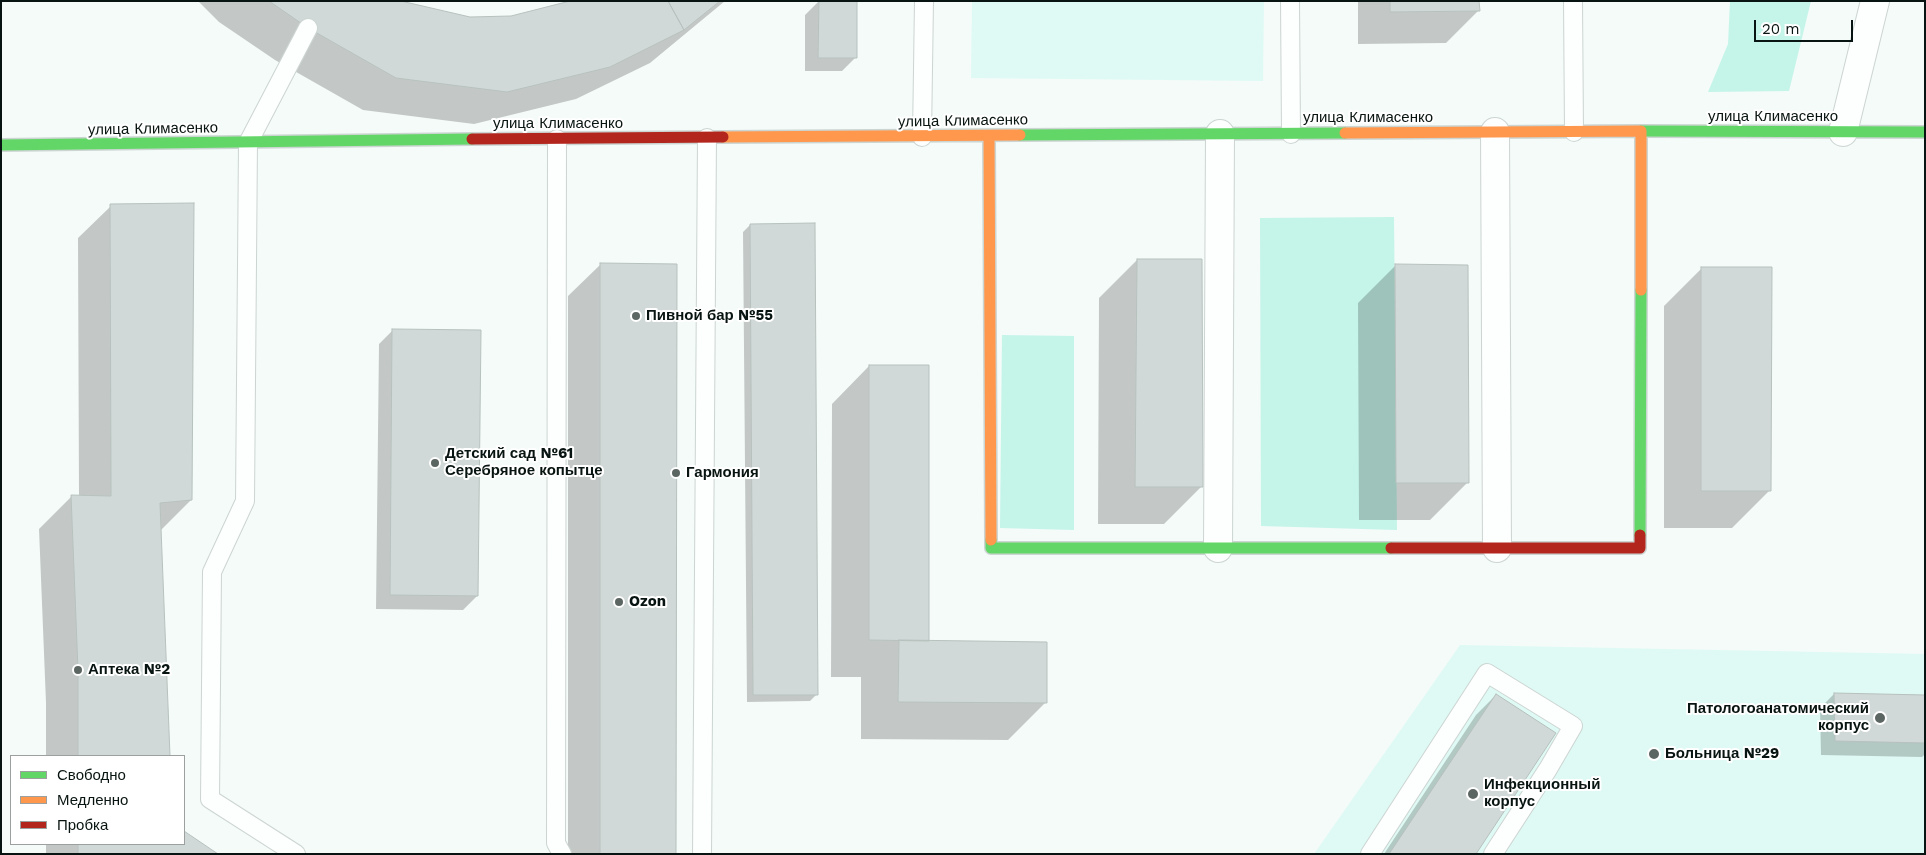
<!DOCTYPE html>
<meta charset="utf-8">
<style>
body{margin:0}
#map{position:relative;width:1926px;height:855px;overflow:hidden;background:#f4fbf9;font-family:"Work Sans",sans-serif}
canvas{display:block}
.frame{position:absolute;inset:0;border:2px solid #081411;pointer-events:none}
.legend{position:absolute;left:10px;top:755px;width:175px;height:90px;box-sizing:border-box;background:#fff;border:1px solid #9ca1a0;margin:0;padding:6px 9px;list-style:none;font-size:15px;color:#081411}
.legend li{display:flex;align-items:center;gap:10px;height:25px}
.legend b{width:25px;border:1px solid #9ca1a0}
.scale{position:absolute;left:1754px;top:20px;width:99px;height:22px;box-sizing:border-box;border:2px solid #081411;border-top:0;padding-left:6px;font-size:15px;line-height:18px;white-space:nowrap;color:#081411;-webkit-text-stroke:4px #fff;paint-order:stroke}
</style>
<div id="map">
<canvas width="1926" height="855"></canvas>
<div class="frame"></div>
<ul class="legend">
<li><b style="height:6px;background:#63d668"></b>Свободно</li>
<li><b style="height:6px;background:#ff974d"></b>Медленно</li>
<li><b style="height:6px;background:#b3261e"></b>Пробка</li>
</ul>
<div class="scale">20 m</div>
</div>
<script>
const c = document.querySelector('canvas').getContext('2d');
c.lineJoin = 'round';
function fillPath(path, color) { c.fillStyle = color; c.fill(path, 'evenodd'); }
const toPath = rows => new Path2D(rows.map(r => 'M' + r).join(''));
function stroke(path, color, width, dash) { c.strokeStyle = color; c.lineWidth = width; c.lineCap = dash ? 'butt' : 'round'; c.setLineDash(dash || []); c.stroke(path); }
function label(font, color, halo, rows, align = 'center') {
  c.font = font + ' "Work Sans",sans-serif'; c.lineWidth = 4; c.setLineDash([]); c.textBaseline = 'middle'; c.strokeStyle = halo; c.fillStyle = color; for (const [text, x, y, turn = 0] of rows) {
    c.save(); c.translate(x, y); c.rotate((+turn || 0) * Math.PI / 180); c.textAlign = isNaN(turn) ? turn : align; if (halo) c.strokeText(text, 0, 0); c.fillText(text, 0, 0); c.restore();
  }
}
const built = toPath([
 [972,1,1264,1,1263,81,971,78],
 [1460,645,1925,654,1925,854,1314,854]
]);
const green = toPath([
 [1730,1,1811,1,1789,91,1708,92,1728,44],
 [1394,217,1397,530,1261,526,1260,218],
 [1002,335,1074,336,1074,530,1000,528]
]);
const shadow = toPath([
 [198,1,399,1,470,18,511,17,576,1,725,1,650,63,576,99,474,124,363,110,275,60,219,22],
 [819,1,856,1,856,57,842,71,805,71,805,15],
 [1358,1,1478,1,1478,11,1446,43,1358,44],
 [111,206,191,500,160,531,168,756,46,756,46,703,39,529,71,497,79,497,78,238],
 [750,225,817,694,810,701,747,702,743,232],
 [1137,260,1202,486,1164,524,1098,524,1099,298],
 [601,264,674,854,568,854,568,296],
 [1396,265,1468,482,1430,520,1359,520,1358,303],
 [1702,268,1770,490,1732,528,1664,528,1664,306],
 [393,330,477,596,463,610,376,609,379,344],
 [869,366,927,642,1045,703,1008,740,861,739,861,677,831,677,832,404],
 [1834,694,1925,696,1925,754,1922,757,1821,755,1820,708],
 [1496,695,1474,854,1384,854,1476,715],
 [184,832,216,854,46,854,46,844,184,844]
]);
const building = toPath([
 [269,1,401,1,470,17,511,16,570,1,668,1,684,30,610,67,507,92,396,78,308,28,269,1],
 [668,1,720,1,684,30,668,1],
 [819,1,857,1,857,58,818,58,819,1],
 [1390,1,1479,1,1480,11,1390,12,1390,1],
 [194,203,192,500,160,503,170,756,78,756,78,670,71,495,111,496,110,204,194,203],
 [815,223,818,695,753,695,750,224,815,223],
 [1137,259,1202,259,1203,487,1135,487,1137,259],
 [600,263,677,264,676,854,600,854,600,263],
 [1395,264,1468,265,1469,483,1396,483,1395,264],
 [1701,267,1772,267,1771,491,1701,491,1701,267],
 [392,329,481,330,478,596,390,595,392,329],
 [869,365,929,365,929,641,869,640,869,365],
 [899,640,1047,642,1047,703,898,702,899,640],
 [1834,693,1925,695,1925,743,1835,741,1834,693],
 [1496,694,1556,733,1476,854,1389,854,1496,694],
 [184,831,218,854,78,854,78,844,184,844,184,831]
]);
const lane = toPath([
 [1290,1,1291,134],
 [1573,1,1574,132],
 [922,137,924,1],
 [557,139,556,843,562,854],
 [296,854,210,799,212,572,245,501,248,143,308,28],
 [702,854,707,138],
 [1370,854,1487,673,1573,726,1548,769,1493,854]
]);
const street = toPath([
 [1495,132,1497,548],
 [1843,132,1875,1],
 [1218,548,1220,134]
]);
const fast = toPath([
 [1641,131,1925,132],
 [1020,135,1345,133],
 [1,145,472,139],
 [1640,535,1641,290],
 [991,540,991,548,1391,548]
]);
const slow = toPath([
 [1345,133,1641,131],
 [989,136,991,540],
 [723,137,1020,135],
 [1641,290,1641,131]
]);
const jam = toPath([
 [472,139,723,137],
 [1391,548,1640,548,1640,535]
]);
const markers = [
 [636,316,5,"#5b6562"],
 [435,463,5,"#5b6562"],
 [676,473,5,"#5b6562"],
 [619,602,5,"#5b6562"],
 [78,670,5,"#5b6562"],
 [1880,718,6,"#5b6562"],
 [1654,754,6,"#5b6562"],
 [1473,794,6,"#5b6562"]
];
const streetNames = [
 ["улица Климасенко",1773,117],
 ["улица Климасенко",1368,118],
 ["улица Климасенко",963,121,-1],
 ["улица Климасенко",558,124],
 ["улица Климасенко",153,129,-1]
];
const poiNames = [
 ["Пивной бар №55",646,316],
 ["Детский сад №61",445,454],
 ["Серебряное копытце",445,471],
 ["Гармония",686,473],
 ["Ozon",629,602],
 ["Аптека №2",88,670],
 ["Патологоанатомический",1869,709,"right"],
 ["корпус",1869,726,"right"],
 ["Больница №29",1665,754],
 ["Инфекционный",1484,785],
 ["корпус",1484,802]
];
fillPath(built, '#dffaf4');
fillPath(green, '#c5f4e9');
fillPath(shadow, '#0003');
fillPath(building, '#d0d9d7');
stroke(building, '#b7c1be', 1);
stroke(lane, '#ccd5d2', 20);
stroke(street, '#ccd5d2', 30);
stroke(fast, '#ccd5d2', 14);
stroke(slow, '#ccd5d2', 14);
stroke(jam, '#ccd5d2', 14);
stroke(lane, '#fdfefe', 18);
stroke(street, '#fdfefe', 28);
stroke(fast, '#63d668', 11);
stroke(slow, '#ff974d', 11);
stroke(jam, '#b3261e', 11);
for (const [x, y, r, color] of markers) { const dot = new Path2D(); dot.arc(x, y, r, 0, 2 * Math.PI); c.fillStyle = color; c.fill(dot); stroke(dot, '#fff', 2); }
label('15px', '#081411', '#fff', streetNames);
label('bold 15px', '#081411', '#fff', poiNames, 'left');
</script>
